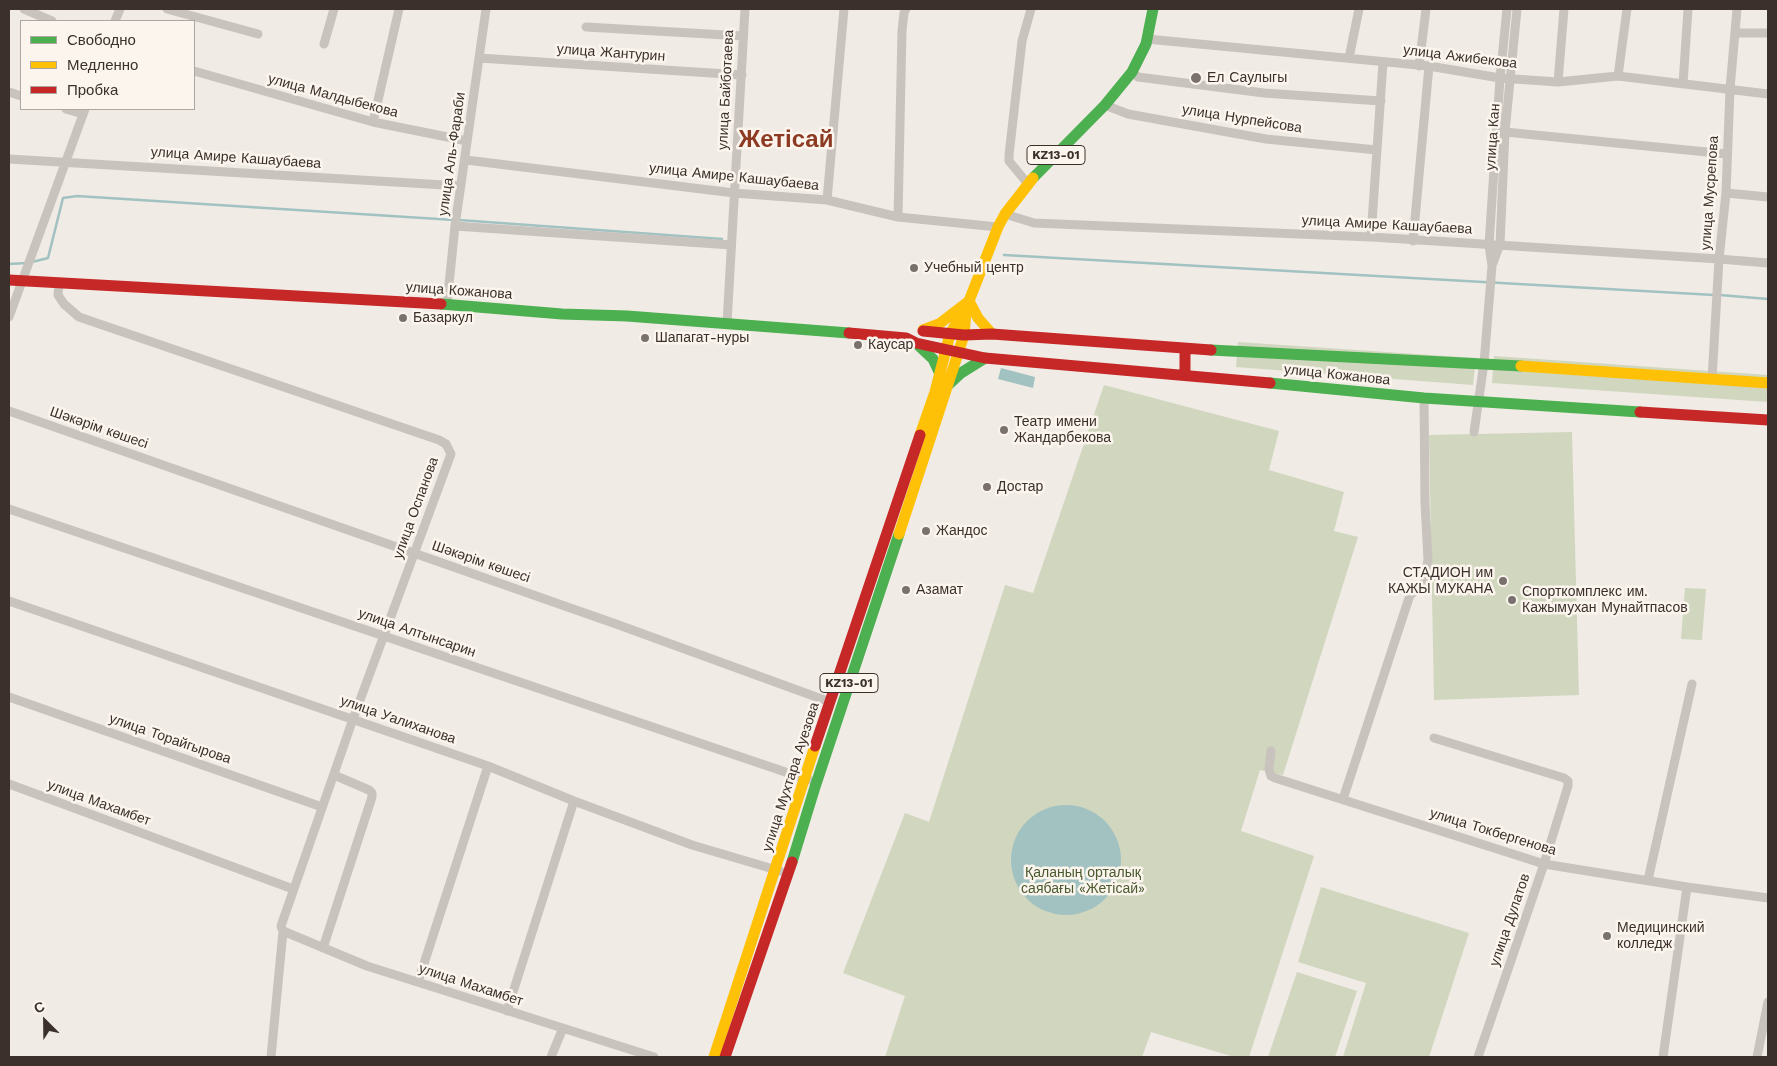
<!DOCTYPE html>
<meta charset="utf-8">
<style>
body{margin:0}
#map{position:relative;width:1777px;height:1066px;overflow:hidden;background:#f0ebe5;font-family:"Work Sans",sans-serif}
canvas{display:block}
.frame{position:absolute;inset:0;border:10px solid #3b302b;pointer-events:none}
.legend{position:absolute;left:20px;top:20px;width:175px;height:90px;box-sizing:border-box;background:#fbf5ee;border:1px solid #aea6a0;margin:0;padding:6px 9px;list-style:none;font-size:15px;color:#3b302b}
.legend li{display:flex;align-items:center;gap:10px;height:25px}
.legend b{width:25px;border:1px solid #aea6a0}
.north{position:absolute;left:20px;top:996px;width:50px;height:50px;-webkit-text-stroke:4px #fbf5ee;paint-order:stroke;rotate:337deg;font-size:14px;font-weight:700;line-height:20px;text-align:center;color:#3b302b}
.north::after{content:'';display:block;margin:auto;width:18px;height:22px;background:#3b302b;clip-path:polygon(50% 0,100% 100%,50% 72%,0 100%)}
</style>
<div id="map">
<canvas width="1777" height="1066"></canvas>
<div class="frame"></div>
<ul class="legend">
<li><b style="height:6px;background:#4caf50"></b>Свободно</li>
<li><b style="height:6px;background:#ffc107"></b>Медленно</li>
<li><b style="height:6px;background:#c62828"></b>Пробка</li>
</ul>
<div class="north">С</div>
</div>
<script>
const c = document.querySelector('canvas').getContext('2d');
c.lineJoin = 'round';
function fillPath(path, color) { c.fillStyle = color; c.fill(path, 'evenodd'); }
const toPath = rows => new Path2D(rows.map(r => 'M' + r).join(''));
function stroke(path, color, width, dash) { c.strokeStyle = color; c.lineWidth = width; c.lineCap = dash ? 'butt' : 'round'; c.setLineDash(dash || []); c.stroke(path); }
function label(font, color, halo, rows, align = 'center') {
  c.font = font + ' "Work Sans",sans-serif'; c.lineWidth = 5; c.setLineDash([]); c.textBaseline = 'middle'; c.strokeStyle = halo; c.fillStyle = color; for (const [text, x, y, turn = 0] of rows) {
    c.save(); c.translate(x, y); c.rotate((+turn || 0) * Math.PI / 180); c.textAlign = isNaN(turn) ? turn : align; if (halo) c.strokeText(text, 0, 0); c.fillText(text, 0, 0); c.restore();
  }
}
const green = toPath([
 [1238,342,1476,358,1473,385,1236,367],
 [1494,356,1768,375,1768,402,1492,383],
 [1104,385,1279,431,1269,470,1344,492,1334,531,1358,537,1283,775,1260,770,1241,831,1314,856,1249,1057,1234,1057,1151,1032,1142,1057,885,1057,905,996,843,973,905,813,929,822,1005,585,1033,593],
 [1572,432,1579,695,1434,700,1429,435],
 [1685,588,1706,589,1702,640,1681,639],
 [1321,887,1469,933,1429,1057,1343,1057,1366,983,1298,962],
 [1297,972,1357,991,1335,1057,1268,1057]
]);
const water = toPath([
 [1001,368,1035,377,1033,388,998,379],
 '1011 860a55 55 0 1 1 110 0a55 55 0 1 1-110 0Z'
]);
const stream = toPath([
 [459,220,722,239],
 [1004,255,1714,295],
 [32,262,48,258,63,198,77,196,454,220],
 [9,264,27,263],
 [1720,295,1768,299]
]);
const street = toPath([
 [24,9,52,21],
 [167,9,258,34],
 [115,21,120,9],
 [586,27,743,36],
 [1736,33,1768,33],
 [1147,39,1429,66,1500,78,1558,82,1618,76,1768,94],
 [324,44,334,9],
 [479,58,742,75],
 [1349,58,1359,9],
 [1419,66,1426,9],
 [194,71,373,122,467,141],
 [1132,72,1138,77,1264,93,1381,101],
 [1618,76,1627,9],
 [1558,82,1564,9],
 [1683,84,1688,9],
 [9,92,21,96],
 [1105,105,1128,114,1266,139,1377,150],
 [66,109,83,114],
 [373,122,399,9],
 [1505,132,1727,154],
 [9,159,461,186],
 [466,160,734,193,827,200,898,217,998,227],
 [1028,184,1009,161,1009,155,1022,41,1031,9],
 [1726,193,1768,197],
 [827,200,844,9],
 [1005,214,1034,223,1371,237,1719,259,1768,263],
 [898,217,902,31,904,13,906,9],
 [455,226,731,245],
 [1371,237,1383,62],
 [1413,241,1429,66],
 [1493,263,1500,244,1505,132,1517,9],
 [59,283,58,295,64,304,79,317,439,440,446,444,451,454,353,719,281,926,283,931,271,1057],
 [447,304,455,226,486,9],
 [9,317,85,109],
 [727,323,745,9],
 [1712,379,1719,259,1726,193,1730,89,1737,9],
 [9,411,616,624,830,702],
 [1474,432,1484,363,1492,266,1489,245,1500,78,1507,9],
 [9,509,809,780],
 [9,601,488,766,574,801,692,845,780,871],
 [9,697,322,807],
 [1434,738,1564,778,1568,781,1568,786,1544,864,1478,1057],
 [1271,751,1269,769,1271,776,1275,778,1544,864,1687,887,1768,898],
 [9,784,293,889],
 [1343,799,1410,595,1424,584,1428,560,1425,503,1424,398],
 [1648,880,1692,684],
 [283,931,367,966,654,1057],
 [323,948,372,797,372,793,369,790,334,775],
 [418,982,488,766],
 [507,1011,574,801],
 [551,1057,563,1028],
 [1663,1057,1687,887],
 [1757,1057,1768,1002]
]);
const fast = toPath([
 [1033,178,1105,105,1132,72,1146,44,1153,9],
 [441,304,562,314,627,316,849,333],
 [917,344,933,359,940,374],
 [1211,350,1521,366],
 [1270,383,1424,398,1640,412],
 [947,386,961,373,985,358],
 [792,862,815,787,899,534]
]);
const slow = toPath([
 [923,330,939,324,969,301,978,318,992,334],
 [1521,366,1768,383],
 [920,435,935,392,950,334,969,301,998,227,1005,214,1033,178],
 [899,534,964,335,966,311],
 [714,1057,815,746]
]);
const jam = toPath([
 [9,280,441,304],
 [923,331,964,335,992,334,1211,350],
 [849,333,906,338,916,343,985,358,1270,383],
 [1185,349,1185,374],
 [1640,412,1768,420],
 [815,746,920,435],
 [725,1057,792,862]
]);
const markers = [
 [1196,78,6,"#7a716c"],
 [914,268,5,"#7a716c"],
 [403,318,5,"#7a716c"],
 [645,338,5,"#7a716c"],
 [858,345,5,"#7a716c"],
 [1004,430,5,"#7a716c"],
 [987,487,5,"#7a716c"],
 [926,531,5,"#7a716c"],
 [1503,581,5,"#7a716c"],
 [906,590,5,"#7a716c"],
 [1512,600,5,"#7a716c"],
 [1607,936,5,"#7a716c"]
];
const shields = [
 [1056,155,58],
 [849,683,58]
];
const shieldNames = [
 ["KZ13-01",1056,155],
 ["KZ13-01",849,683]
];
const streetNames = [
 ["улица Жантурин",611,53,4],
 ["улица Ажибекова",1460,57,7],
 ["улица Байботаева",726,90,-87],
 ["улица Малдыбекова",333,96,15],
 ["улица Нурпейсова",1242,119,9],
 ["улица Кан",1493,137,-86],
 ["улица Аль-Фараби",452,154,-82],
 ["улица Амире Кашаубаева",236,158,4],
 ["улица Амире Кашаубаева",734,177,6],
 ["улица Мусрепова",1710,193,-86],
 ["улица Амире Кашаубаева",1387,225,3],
 ["улица Кожанова",459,291,4],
 ["улица Кожанова",1337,375,6],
 ["Шәкәрім көшесі",99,428,19],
 ["улица Оспанова",416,508,-70],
 ["Шәкәрім көшесі",481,562,19],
 ["улица Алтынсарин",417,633,19],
 ["улица Уалиханова",398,720,19],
 ["улица Торайгырова",170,739,19],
 ["улица Мухтара Ауезова",791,777,-72],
 ["улица Махамбет",99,803,20],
 ["улица Токбергенова",1493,832,17],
 ["улица Дулатов",1510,920,-71],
 ["улица Махамбет",471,985,18]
];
const poiNames = [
 ["Ел Саулыгы",1207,78],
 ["Учебный центр",924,268],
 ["Базаркул",413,318],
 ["Шапагат-нуры",655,338],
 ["Каусар",868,345],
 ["Театр имени",1014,422],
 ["Жандарбекова",1014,438],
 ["Достар",997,487],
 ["Жандос",936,531],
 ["СТАДИОН им",1493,573,"right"],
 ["КАЖЫ МУКАНА",1493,589,"right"],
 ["Азамат",916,590],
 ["Спорткомплекс им.",1522,592],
 ["Кажымухан Мунайтпасов",1522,608],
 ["Медицинский",1617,928],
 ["колледж",1617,944]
];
const parkNames = [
 ["Қаланың орталық",1083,873],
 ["саябағы «Жетісай»",1083,889]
];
const townNames = [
 ["Жетісай",786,140]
];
fillPath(green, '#d1d6bf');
fillPath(water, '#a1c2c1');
stroke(stream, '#a1c2c1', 2.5);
stroke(street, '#c9c3be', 9);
stroke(fast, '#4caf50', 11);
stroke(slow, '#ffc107', 11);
stroke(jam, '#c62828', 11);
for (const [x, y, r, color] of markers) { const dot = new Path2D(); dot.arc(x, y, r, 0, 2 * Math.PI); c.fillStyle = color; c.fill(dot); stroke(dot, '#fbf5ee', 2); }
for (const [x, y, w] of shields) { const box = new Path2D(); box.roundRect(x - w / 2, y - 9.5, w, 19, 4); c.fillStyle = '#fbf5ee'; c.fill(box); stroke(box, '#3b302b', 1); }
label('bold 12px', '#3b302b', null, shieldNames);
label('14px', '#3b302b', '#fbf5ee', streetNames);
label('14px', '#3b302b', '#fbf5ee', poiNames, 'left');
label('14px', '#4a5a2e', '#fbf5ee', parkNames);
label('bold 24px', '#8c3b22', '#fbf5ee', townNames);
</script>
